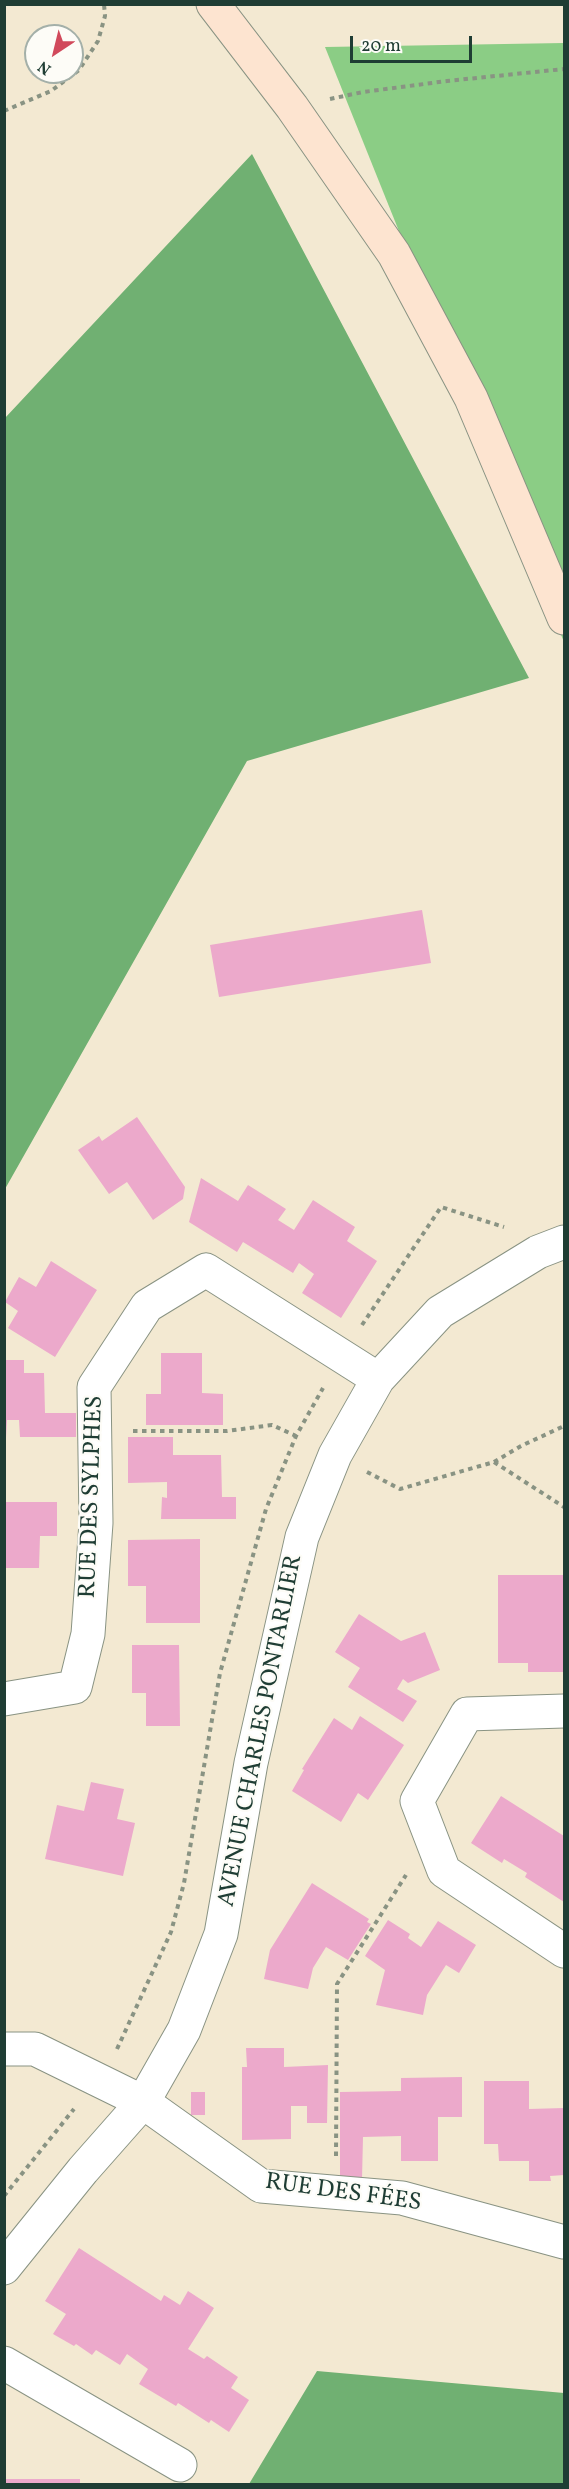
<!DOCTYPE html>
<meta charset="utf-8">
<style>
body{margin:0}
#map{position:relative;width:569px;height:2489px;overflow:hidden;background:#f3e9d2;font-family:Vollkorn,serif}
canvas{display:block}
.frame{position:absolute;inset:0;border:6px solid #1f3d34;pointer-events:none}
.north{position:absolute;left:24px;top:24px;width:60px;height:60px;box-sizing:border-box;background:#fdfcf7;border:2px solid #a4b0a9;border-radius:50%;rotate:215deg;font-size:16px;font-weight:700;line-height:24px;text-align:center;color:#1f3d34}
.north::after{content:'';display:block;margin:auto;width:21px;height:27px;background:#d1495b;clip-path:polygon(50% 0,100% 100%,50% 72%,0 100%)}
.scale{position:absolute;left:350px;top:36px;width:122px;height:27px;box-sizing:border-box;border:3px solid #1f3d34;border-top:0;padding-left:8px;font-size:18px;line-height:21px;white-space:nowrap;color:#1f3d34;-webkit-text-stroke:4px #fdfcf7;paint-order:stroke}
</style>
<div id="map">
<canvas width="569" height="2489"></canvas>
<div class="frame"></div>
<div class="north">N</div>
<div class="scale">20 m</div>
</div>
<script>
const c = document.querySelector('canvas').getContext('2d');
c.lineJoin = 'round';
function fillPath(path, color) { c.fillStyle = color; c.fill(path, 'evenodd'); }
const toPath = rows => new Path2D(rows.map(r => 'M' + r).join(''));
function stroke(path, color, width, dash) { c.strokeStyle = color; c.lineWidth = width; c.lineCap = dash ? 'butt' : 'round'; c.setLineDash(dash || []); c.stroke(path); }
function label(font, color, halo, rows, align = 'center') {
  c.font = font + ' Vollkorn,serif'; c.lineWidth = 4.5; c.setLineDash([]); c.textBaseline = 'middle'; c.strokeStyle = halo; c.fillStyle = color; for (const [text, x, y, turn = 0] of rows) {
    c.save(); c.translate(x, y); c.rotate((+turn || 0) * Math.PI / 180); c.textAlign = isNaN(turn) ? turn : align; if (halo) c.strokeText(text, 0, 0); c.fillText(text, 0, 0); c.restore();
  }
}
const green = toPath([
 [564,43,564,642,325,47]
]);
const forest = toPath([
 [252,154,529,678,247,761,5,1189,5,418],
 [317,2371,564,2393,564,2484,249,2484]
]);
const building = toPath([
 [422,910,431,963,219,997,210,945],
 [137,1117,185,1187,183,1199,153,1220,127,1182,109,1194,78,1150,99,1136,102,1141],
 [201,1178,238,1201,248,1185,286,1209,278,1220,294,1230,313,1200,355,1227,347,1241,377,1261,341,1318,302,1293,314,1274,299,1263,293,1273,243,1242,237,1252,189,1222],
 [51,1261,97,1290,55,1357,8,1328,18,1311,5,1302,19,1277,36,1287],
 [161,1353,202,1353,202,1393,223,1394,223,1425,146,1425,146,1394,161,1394],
 [4,1360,24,1360,24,1373,44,1373,45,1413,76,1413,76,1437,20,1437,19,1420,7,1420,6,1438,4,1438],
 [128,1437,173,1437,173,1455,221,1455,222,1497,236,1497,236,1519,161,1519,162,1497,167,1498,167,1482,128,1483],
 [4,1502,57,1502,57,1536,40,1536,39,1568,4,1568],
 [200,1539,200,1623,146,1623,146,1586,128,1586,128,1540],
 [498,1575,564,1575,564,1672,528,1672,528,1663,498,1663],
 [359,1614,401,1641,425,1632,440,1670,408,1683,403,1679,397,1689,417,1701,403,1722,348,1687,360,1668,335,1652],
 [132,1645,179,1645,180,1726,146,1726,146,1693,132,1693],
 [360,1716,404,1745,368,1800,358,1793,341,1822,292,1791,304,1770,302,1769,334,1718,352,1730],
 [91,1782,124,1789,117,1819,135,1823,123,1876,45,1859,57,1805,84,1811],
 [501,1796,564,1836,564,1902,525,1877,527,1873,504,1859,502,1863,471,1843],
 [312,1883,369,1919,367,1922,371,1924,348,1960,326,1947,313,1968,308,1989,264,1979,270,1950],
 [388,1920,410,1934,408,1938,421,1947,438,1921,476,1945,459,1973,446,1965,427,1995,423,2015,376,2005,385,1970,365,1956],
 [246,2048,284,2048,284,2067,328,2065,327,2123,307,2123,307,2106,291,2106,291,2139,242,2140,242,2067,247,2067],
 [462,2077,462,2117,438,2117,438,2161,401,2161,401,2136,363,2137,362,2179,340,2179,340,2092,401,2091,401,2078],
 [484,2081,529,2081,529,2109,564,2108,564,2175,550,2176,551,2181,529,2181,529,2161,499,2161,498,2144,484,2144],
 [191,2092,205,2092,205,2115,191,2115],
 [79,2248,161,2301,164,2295,180,2305,188,2291,214,2308,188,2349,204,2359,207,2356,238,2377,231,2388,249,2400,229,2432,211,2420,209,2423,178,2403,176,2406,139,2384,148,2369,127,2354,120,2365,96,2350,92,2355,76,2344,74,2346,53,2334,66,2314,45,2301],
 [6,2479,80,2479,80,2484,6,2484]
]);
const path = toPath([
 [330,99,363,92,447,81,564,69],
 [4,111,51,91,79,70,98,41,105,16,104,4],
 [362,1325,441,1207,504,1227],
 [133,1431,227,1431,272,1425,296,1436],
 [494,1462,521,1446,564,1426],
 [367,1472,400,1489,494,1462,564,1507],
 [117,2049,171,1932,184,1883,220,1673,266,1509,296,1436,323,1388],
 [336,2156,337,1984,406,1875],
 [4,2196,74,2109]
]);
const street = toPath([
 [4,1699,75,1687,88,1634,96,1523,94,1387,147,1306,206,1270,378,1379],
 [564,1711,467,1714,417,1801,444,1871,564,1951],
 [4,2049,35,2049,143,2102,261,2186,402,2198,564,2242],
 [4,2268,83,2170,143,2102,184,2030,221,1934,251,1763,302,1537,335,1455,378,1379,440,1312,538,1252,564,1242],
 [4,2363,180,2465]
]);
const secondary = toPath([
 [213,4,292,107,394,254,471,398,564,618]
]);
const streetNames = [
 ["RUE DES SYLPHES",93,1497,-88],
 ["AVENUE CHARLES PONTARLIER",262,1731,-79],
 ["RUE DES FÉES",343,2194,8]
];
fillPath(green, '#8bcd85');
fillPath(forest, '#70b072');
fillPath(building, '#eca9cb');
stroke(street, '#899383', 35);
stroke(secondary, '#899383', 35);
stroke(path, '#899383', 4, [4.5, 4.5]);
stroke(street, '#fff', 33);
stroke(secondary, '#fde4d0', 33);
label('24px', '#1f3d34', '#fdfcf7', streetNames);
</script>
